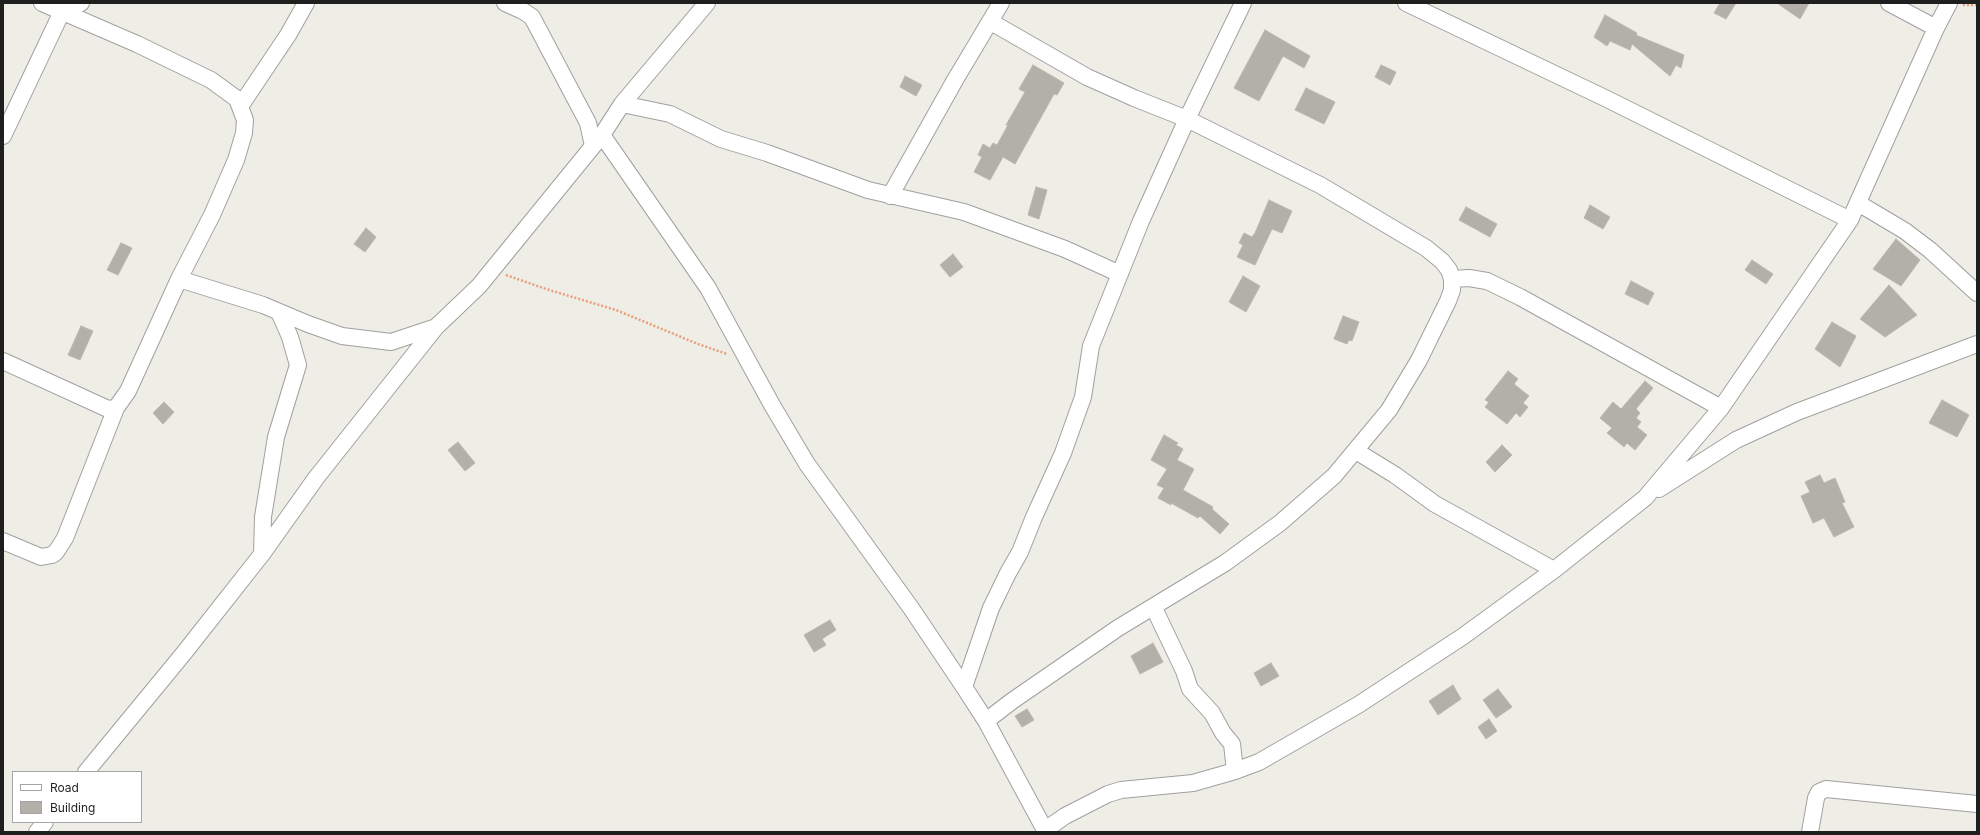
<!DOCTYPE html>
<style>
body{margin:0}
#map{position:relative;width:1980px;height:835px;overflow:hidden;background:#eeede6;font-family:Inter,sans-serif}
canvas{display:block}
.frame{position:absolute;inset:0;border:4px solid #1f1f1f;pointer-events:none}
.legend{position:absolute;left:12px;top:771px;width:130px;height:52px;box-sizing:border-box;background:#fff;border:1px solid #a5a5a5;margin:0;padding:5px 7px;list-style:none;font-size:12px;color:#1f1f1f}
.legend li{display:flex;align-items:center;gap:8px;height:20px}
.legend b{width:20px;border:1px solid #a5a5a5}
</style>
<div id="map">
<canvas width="1980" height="835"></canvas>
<div class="frame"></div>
<ul class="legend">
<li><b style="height:5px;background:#fff"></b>Road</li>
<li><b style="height:11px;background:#b3b0a9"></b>Building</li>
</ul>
</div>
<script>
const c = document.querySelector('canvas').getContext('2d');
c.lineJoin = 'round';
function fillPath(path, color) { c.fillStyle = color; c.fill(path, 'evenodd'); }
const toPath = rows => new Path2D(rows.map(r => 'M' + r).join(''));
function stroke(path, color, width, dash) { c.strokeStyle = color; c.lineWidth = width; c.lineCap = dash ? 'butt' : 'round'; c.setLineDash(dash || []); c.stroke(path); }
const building = toPath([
 [1720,3,1736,3,1726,19,1714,13,1720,3],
 [1777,3,1809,3,1800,19,1777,3],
 [1605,15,1637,33,1636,35,1684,55,1681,68,1676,65,1670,76,1632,44,1630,50,1610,41,1607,46,1594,37,1605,15],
 [1265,30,1310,56,1304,68,1283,56,1259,101,1234,88,1265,30],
 [1033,65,1064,83,1057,95,1054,94,1015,164,1003,157,990,180,974,172,982,157,978,155,983,144,990,148,993,143,997,145,1008,125,1006,125,1025,92,1019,89,1033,65],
 [1381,65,1396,72,1390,85,1375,77,1381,65],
 [905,76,922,85,916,96,900,87,905,76],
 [1306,88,1335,102,1324,124,1295,110,1306,88],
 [1036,187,1047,190,1039,219,1028,215,1036,187],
 [1269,200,1292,211,1282,233,1272,229,1255,265,1237,257,1243,245,1239,243,1244,233,1252,237,1255,233,1269,200],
 [1590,205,1610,217,1603,229,1584,218,1590,205],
 [1466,207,1497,224,1490,237,1459,220,1466,207],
 [366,228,376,237,365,252,354,244,366,228],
 [1896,239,1920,260,1901,286,1873,269,1896,239],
 [121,243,132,248,118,275,107,270,121,243],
 [953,254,963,267,950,277,940,265,953,254],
 [1752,260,1773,274,1766,284,1745,270,1752,260],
 [1243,276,1260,286,1246,312,1229,302,1243,276],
 [1631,281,1654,293,1648,305,1625,294,1631,281],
 [1889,285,1917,315,1885,337,1860,319,1889,285],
 [1343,316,1359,322,1352,341,1349,340,1347,344,1334,339,1343,316],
 [1832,322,1856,336,1840,367,1815,349,1832,322],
 [81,326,93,331,80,360,68,355,81,326],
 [1508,371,1518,379,1514,384,1529,396,1523,403,1528,407,1520,417,1516,413,1507,424,1485,407,1489,402,1485,400,1508,371],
 [1645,381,1653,388,1636,409,1640,413,1636,418,1641,422,1637,427,1647,435,1635,450,1627,443,1624,447,1607,433,1612,428,1600,418,1613,402,1621,409,1645,381],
 [1942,400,1969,415,1957,437,1929,423,1942,400],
 [164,402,174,412,163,424,153,413,164,402],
 [1164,435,1178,443,1176,445,1183,449,1177,460,1194,469,1183,490,1213,507,1212,509,1229,524,1220,534,1200,516,1198,518,1171,503,1171,505,1158,498,1164,488,1157,485,1167,469,1151,460,1164,435],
 [458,442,475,463,465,471,448,450,458,442],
 [1502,445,1512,455,1495,472,1486,462,1502,445],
 [1820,475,1824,483,1835,478,1845,502,1842,503,1854,527,1834,537,1824,518,1813,523,1801,496,1810,492,1805,482,1820,475],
 [830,620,836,630,822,639,826,645,814,652,804,635,830,620],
 [1153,643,1163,662,1140,674,1131,656,1153,643],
 [1271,663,1279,676,1261,686,1254,673,1271,663],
 [1453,685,1461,699,1438,715,1429,701,1453,685],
 [1498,689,1512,707,1496,718,1483,700,1498,689],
 [1027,709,1034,720,1022,727,1015,716,1027,709],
 [1489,719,1497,731,1486,739,1478,727,1489,719]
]);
const path = toPath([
 [1963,5,1977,5],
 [506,275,546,289,616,310,698,344,727,354]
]);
const minor = toPath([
 [505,3,523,11,532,17,588,123,593,146],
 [1406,3,1607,99,1850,220],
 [1889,3,1936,28],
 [61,12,81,3],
 [622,104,670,114,721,139,767,153,868,190,964,212,1065,249,1120,274],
 [241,105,288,35,306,3],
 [602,135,708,288,772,405,807,464,911,608,964,687,986,721,1046,832],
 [3,136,66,3],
 [890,196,955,80,1001,3],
 [1858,203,1905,231,1930,250,1977,293],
 [179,279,263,305,308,324,342,336,391,342,436,327],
 [1452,279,1469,278,1487,281,1520,297,1721,408],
 [3,361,108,409,116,408,128,391,179,279,212,215,236,160,244,133,245,120,237,99,211,80,137,44,42,3],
 [1356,451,1395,475,1435,504,1554,570],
 [1659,489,1736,440,1797,412,1977,344],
 [3,541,41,557,52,555,56,552,65,538,116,408],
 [262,554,263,517,276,437,298,365,290,337,279,312],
 [1154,608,1184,671,1190,689,1212,713,1223,733,1232,744,1235,771],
 [964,687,991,608,1008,573,1020,552,1034,517,1063,453,1083,397,1091,346,1141,221,1187,119,1243,3],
 [986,721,1012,701,1118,628,1225,563,1280,523,1334,476,1389,410,1419,360,1448,301,1452,290,1452,279,1449,270,1442,261,1426,248,1320,185,1187,119,1134,98,1087,77,991,22],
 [86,772,184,653,262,554,316,478,436,327,479,286,602,135,622,104,707,3],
 [1045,830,1065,816,1108,794,1121,790,1193,783,1235,771,1259,762,1358,705,1462,637,1554,570,1645,498,1721,408,1850,220,1936,28,1949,3],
 [37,832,45,822],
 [1810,832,1816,798,1819,792,1826,789,1977,804]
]);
fillPath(building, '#b3b0a9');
stroke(building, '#beb7aa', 1);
stroke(minor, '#a0a0a0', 18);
stroke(path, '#e99e7c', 2.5, [2, 2]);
stroke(minor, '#fff', 16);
</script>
